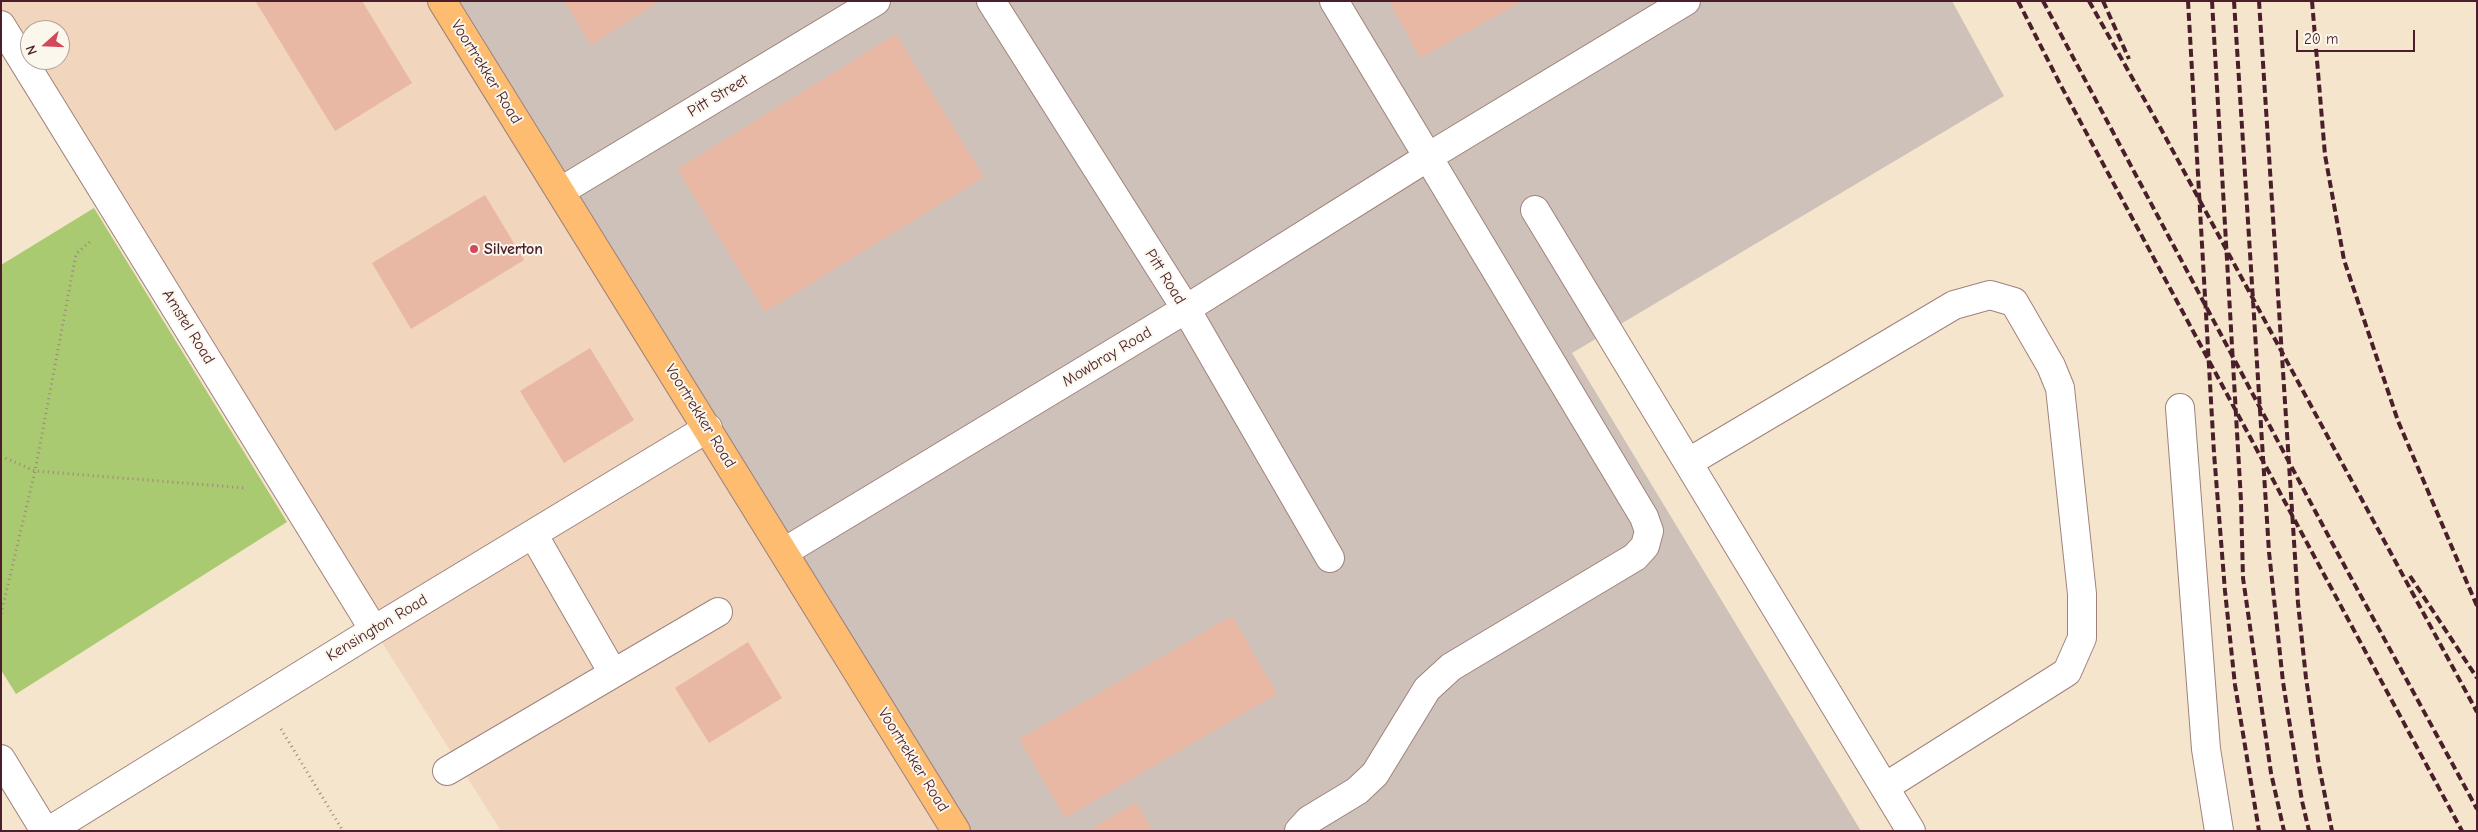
<!DOCTYPE html>
<style>
body{margin:0}
#map{position:relative;width:2478px;height:832px;overflow:hidden;background:#f6e5cd;font-family:"Comic Neue",sans-serif}
canvas{display:block}
.frame{position:absolute;inset:0;border:2px solid #4a1f2b;pointer-events:none}
.north{position:absolute;left:20px;top:20px;width:50px;height:50px;box-sizing:border-box;background:#fbf7ec;border:1px solid #b4a19f;border-radius:50%;rotate:250deg;font-size:14px;font-weight:700;line-height:20px;text-align:center;color:#4a1f2b}
.north::after{content:'';display:block;margin:auto;width:18px;height:22px;background:#d1495b;clip-path:polygon(50% 0,100% 100%,50% 72%,0 100%)}
.scale{position:absolute;left:2296px;top:30px;width:119px;height:22px;box-sizing:border-box;border:2px solid #4a1f2b;border-top:0;padding-left:6px;font-size:15px;line-height:18px;white-space:nowrap;color:#4a1f2b;-webkit-text-stroke:4px #fbf7ec;paint-order:stroke}
</style>
<div id="map">
<canvas width="2478" height="832"></canvas>
<div class="frame"></div>
<div class="north">N</div>
<div class="scale">20 m</div>
</div>
<script>
const c = document.querySelector('canvas').getContext('2d');
c.lineJoin = 'round';
function fillPath(path, color) { c.fillStyle = color; c.fill(path, 'evenodd'); }
const toPath = rows => new Path2D(rows.map(r => 'M' + r).join(''));
function stroke(path, color, width, dash) { c.strokeStyle = color; c.lineWidth = width; c.lineCap = dash ? 'butt' : 'round'; c.setLineDash(dash || []); c.stroke(path); }
function label(font, color, halo, rows, align = 'center') {
  c.font = font + ' "Comic Neue",sans-serif'; c.lineWidth = 4; c.setLineDash([]); c.textBaseline = 'middle'; c.strokeStyle = halo; c.fillStyle = color; for (const [text, x, y, turn = 0] of rows) {
    c.save(); c.translate(x, y); c.rotate((+turn || 0) * Math.PI / 180); c.textAlign = isNaN(turn) ? turn : align; if (halo) c.strokeText(text, 0, 0); c.fillText(text, 0, 0); c.restore();
  }
}
const built = toPath([
 [1,1,442,1,956,831,501,831,374,630,1,25],
 [30,30,60,30,60,60,30,60]
]);
const industrial = toPath([
 [442,1,1952,1,2004,96,1572,353,1861,831,956,831]
]);
const green = toPath([
 [94,208,287,522,16,694,1,670,1,265]
]);
const building = toPath([
 [258,1,362,1,412,83,335,131,256,2],
 [564,1,660,1,591,45],
 [1389,1,1523,1,1420,58],
 [896,34,984,177,765,312,677,169],
 [485,195,524,260,411,329,372,263],
 [590,348,634,420,564,463,520,391],
 [1232,616,1277,694,1065,818,1019,739],
 [748,642,782,698,709,743,675,688],
 [1136,802,1153,831,1088,831]
]);
const path = toPath([
 [1,456,35,471,246,488],
 [1,614,35,471,76,254,92,240],
 [281,729,343,831]
]);
const minor = toPath([
 [991,1,1186,309,1330,558],
 [1,25,374,630],
 [561,191,876,1],
 [1535,210,1911,831],
 [2180,408,2206,749,2219,831],
 [1689,462,1954,305,1990,295,2014,302,2051,366,2060,388,2082,594,2082,638,2067,672,1885,787],
 [533,534,613,673],
 [784,552,1186,309,1428,157,1334,1],
 [1,759,45,831],
 [447,771,718,612],
 [49,831,374,630,708,428],
 [1299,831,1309,820,1357,791,1375,774,1427,689,1451,667,1635,557,1645,546,1649,531,1644,517,1428,157,1686,1]
]);
const major = toPath([
 [442,1,956,831]
]);
const rail = toPath([
 [2018,1,2059,82,2462,831],
 [2043,1,2337,552,2477,809],
 [2089,1,2161,129,2477,712],
 [2103,1,2129,59],
 [2188,1,2214,453,2225,591,2235,685,2259,831],
 [2212,1,2241,501,2243,578,2271,773,2284,831],
 [2234,1,2269,552,2283,682,2302,801,2309,831],
 [2259,1,2298,603,2306,678,2319,766,2332,831],
 [2312,1,2325,155,2344,260,2398,421,2477,606],
 [2410,576,2477,678]
]);
const markers = [
 [474,249,5,"#d1495b"]
];
const streetNames = [
 ["Voortrekker Road",486,72,58],
 ["Pitt Street",718,96,-31],
 ["Pitt Road",1165,277,58],
 ["Amstel Road",188,327,58],
 ["Mowbray Road",1107,357,-31],
 ["Voortrekker Road",700,416,58],
 ["Kensington Road",377,628,-31],
 ["Voortrekker Road",913,760,58]
];
const poiNames = [
 ["Silverton",484,249]
];
fillPath(built, '#f1d5bd');
fillPath(industrial, '#cec1ba');
fillPath(green, '#aaca72');
fillPath(building, '#e8b8a4');
stroke(minor, '#a0827c', 30);
stroke(major, '#a0827c', 30);
stroke(path, '#a0827c', 3, [1, 4]);
stroke(minor, '#fff', 28);
stroke(major, '#febc70', 28);
stroke(rail, '#4a1f2b', 4, [8, 4]);
for (const [x, y, r, color] of markers) { const dot = new Path2D(); dot.arc(x, y, r, 0, 2 * Math.PI); c.fillStyle = color; c.fill(dot); stroke(dot, '#fbf7ec', 2); }
label('16px', '#4a1f2b', '#fbf7ec', streetNames);
label('bold 16px', '#4a1f2b', '#fbf7ec', poiNames, 'left');
</script>
